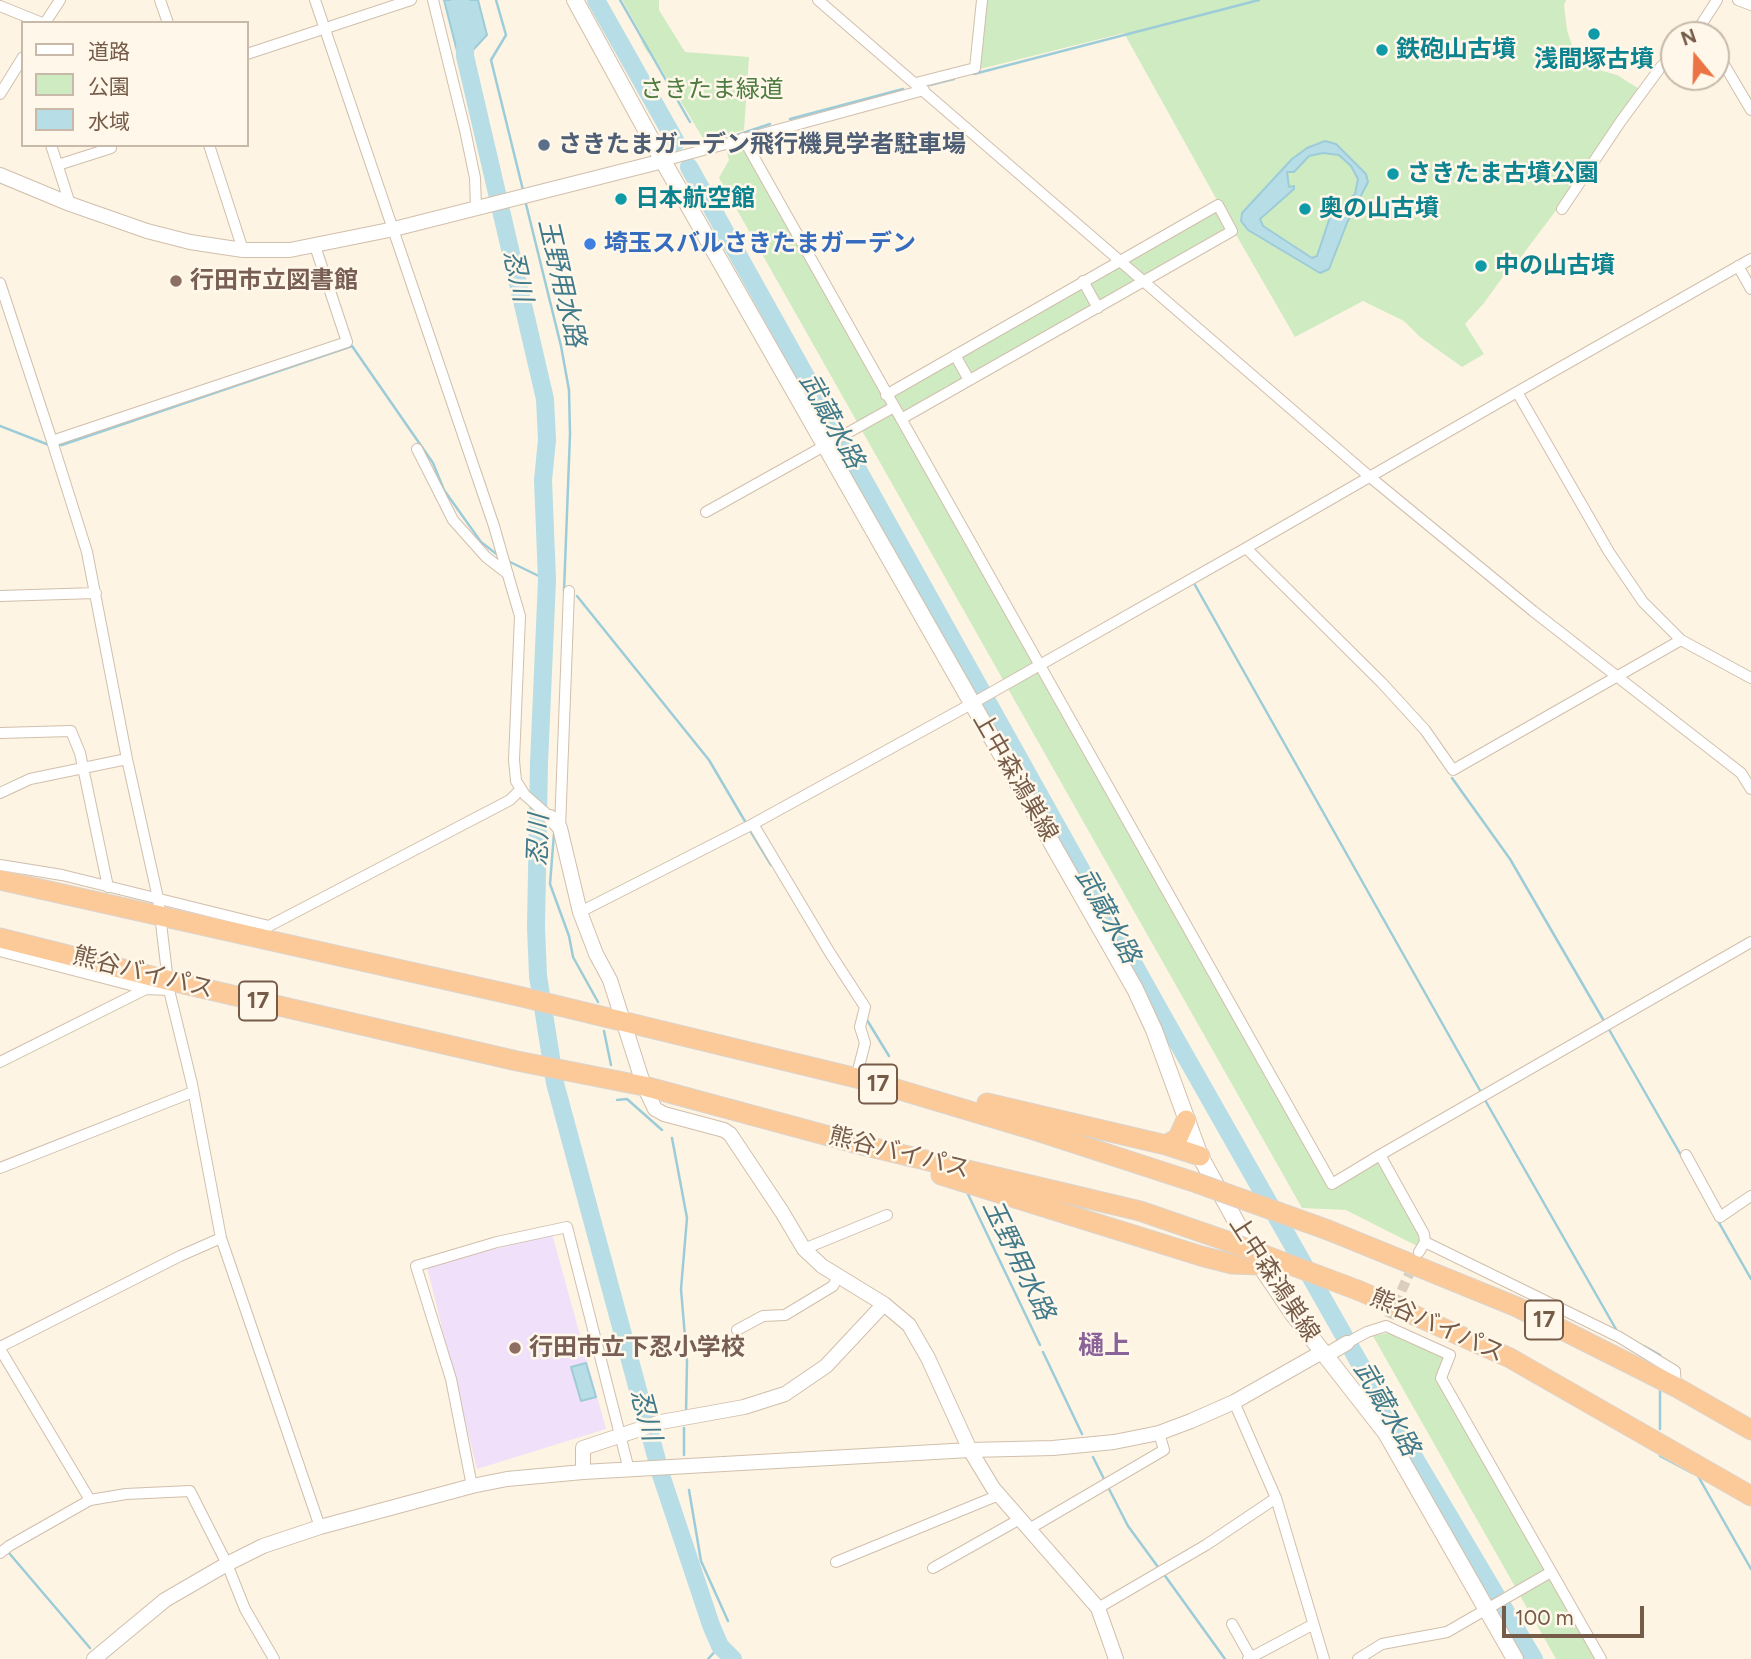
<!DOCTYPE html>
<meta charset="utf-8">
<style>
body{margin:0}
#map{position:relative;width:1751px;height:1659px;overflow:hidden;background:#fdf4e3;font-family:Figtree,"Noto Sans JP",sans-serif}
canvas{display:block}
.legend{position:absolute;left:21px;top:21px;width:228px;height:126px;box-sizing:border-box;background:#fff8ea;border:2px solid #c8b9a9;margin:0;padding:9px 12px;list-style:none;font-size:21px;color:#765b48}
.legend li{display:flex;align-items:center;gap:14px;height:35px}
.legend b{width:35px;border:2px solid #c8b9a9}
.north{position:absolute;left:1660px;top:21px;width:70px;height:70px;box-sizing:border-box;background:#fff8ea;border:2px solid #c8b9a9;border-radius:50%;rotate:341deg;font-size:19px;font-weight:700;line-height:28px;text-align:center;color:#765b48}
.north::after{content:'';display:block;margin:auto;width:24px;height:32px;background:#eb7344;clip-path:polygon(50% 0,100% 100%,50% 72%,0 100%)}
.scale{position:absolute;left:1502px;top:1606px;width:142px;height:32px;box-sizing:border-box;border:4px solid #765b48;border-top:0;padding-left:9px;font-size:21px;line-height:24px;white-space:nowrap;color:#765b48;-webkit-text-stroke:5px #fff8ea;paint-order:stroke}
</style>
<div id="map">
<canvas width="1751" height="1659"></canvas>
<ul class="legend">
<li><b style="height:9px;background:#fff"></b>道路</li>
<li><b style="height:19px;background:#cfebc1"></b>公園</li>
<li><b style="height:19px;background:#b7dde7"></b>水域</li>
</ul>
<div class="north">N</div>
<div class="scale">100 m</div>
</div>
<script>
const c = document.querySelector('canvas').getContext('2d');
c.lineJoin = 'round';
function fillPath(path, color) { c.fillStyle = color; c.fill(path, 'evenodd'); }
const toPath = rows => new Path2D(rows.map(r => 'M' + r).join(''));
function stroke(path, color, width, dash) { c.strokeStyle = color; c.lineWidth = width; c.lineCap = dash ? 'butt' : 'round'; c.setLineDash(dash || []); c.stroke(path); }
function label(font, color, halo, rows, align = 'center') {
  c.font = font + ' Figtree,"Noto Sans JP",sans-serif'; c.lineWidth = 5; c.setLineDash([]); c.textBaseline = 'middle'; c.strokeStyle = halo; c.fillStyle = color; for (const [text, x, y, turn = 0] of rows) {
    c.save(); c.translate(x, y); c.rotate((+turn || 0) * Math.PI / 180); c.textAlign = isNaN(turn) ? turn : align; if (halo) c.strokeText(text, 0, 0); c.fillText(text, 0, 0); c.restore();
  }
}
const education = toPath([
 [552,1234,606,1429,477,1469,427,1267]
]);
const green = toPath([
 [622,0,659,0,659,10,685,52,749,57,744,130,729,134,734,146,742,145,882,393,1218,202,1124,33,980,69,984,0,1566,0,1564,5,1567,30,1578,64,1617,75,1641,90,1599,153,1518,261,1507,271,1484,303,1465,324,1484,354,1462,367,1420,337,1404,321,1363,301,1295,337,1235,233,900,423,1028,651,1037,672,1329,1185,1379,1160,1421,1238,1417,1246,1346,1210,1302,1208,719,178,729,160,723,136,704,140,651,52,648,53,641,41,644,39],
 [1388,1333,1441,1354,1443,1361,1438,1378,1597,1659,1556,1659,1373,1336]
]);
const water = toPath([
 [444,0,478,0,487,35,473,50,458,55,444,0],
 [1325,141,1336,144,1366,174,1368,182,1347,223,1329,269,1320,273,1248,230,1241,221,1242,213,1292,159,1307,148,1325,141],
 [1323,153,1339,155,1351,166,1358,179,1355,194,1330,217,1317,256,1312,258,1263,226,1260,219,1294,189,1294,186,1289,187,1287,172,1294,172,1309,156,1323,153],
 [586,1363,596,1397,581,1401,571,1367,586,1363]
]);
const stream = toPath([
 [496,0,506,35,491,60,523,190],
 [620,0,690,122],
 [974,74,1259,0],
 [930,85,954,79],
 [790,119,903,89],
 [731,137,770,124],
 [706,142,722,139],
 [525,200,561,346,569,390,570,434,564,591],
 [0,426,49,445],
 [56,445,62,445,352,346,433,463,444,490,481,542,499,556],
 [508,561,547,580],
 [1195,585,1482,1094],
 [577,596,709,760,746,823],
 [1452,778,1510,859,1604,1021],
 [751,832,771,865],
 [554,834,550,884,569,936,573,957,598,1002],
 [867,1020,889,1056],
 [1607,1026,1682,1157],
 [604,1031,611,1065],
 [617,1100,627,1099,662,1130],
 [1485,1100,1617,1331],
 [672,1138,687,1218,681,1289,687,1361,686,1413],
 [966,1190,1040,1345],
 [1718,1221,1751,1279],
 [1644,1346,1660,1355,1660,1358],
 [1043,1352,1082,1434],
 [1660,1390,1660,1429],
 [684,1428,684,1455],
 [1660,1453,1660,1456,1692,1473],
 [1093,1457,1105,1481],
 [1698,1476,1751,1569],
 [1108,1487,1128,1526,1158,1567],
 [689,1490,701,1561,728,1621],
 [9,1553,90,1648],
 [1163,1573,1225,1659],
 [708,1659,720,1646]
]);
const river = toPath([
 [460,0,466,26,465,56,545,399,547,440,543,480,547,580,539,763,536,927,538,976,555,1083,661,1475,711,1625,720,1646,733,1659],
 [596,0,676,142],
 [689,167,1161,1013,1389,1415,1534,1659]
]);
const minorTunnel = toPath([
 [1389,1318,1415,1261]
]);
const minor = toPath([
 [160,0,168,23],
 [315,0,494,526,510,582,520,616,514,760,516,781,525,795,550,817],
 [433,0,465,130,475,178,476,208],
 [818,0,1370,477,1533,611,1741,773,1751,789],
 [1738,0,1751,5],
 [0,6,42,23],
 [45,23,60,0],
 [1691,35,1701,25],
 [1707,35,1701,25,1717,0],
 [1716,51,1751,110],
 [247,54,411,0],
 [916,83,975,68,982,0],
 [0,94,23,57],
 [743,138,1332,1184,1380,1155,1424,1234,1425,1242,1419,1252],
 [51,145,70,204],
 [209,145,243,250],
 [663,161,924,90],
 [58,165,111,148,110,145],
 [1562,209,1621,121,1660,68,1674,53],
 [1738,266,1751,289],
 [1083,281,1098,308],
 [0,283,52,441,347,342,315,246],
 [955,355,969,380],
 [886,395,1218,205,1232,231,901,419],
 [52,441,87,552,127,759,158,898,169,990,192,1084,221,1238,320,1527],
 [417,449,453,520,486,557,508,574],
 [706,512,894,407],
 [1246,548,1517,392],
 [0,596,96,593],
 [1681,640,1751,678],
 [0,733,71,731,80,753,108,887],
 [0,793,30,779,127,759],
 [753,824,830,953,865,1007,860,1027,865,1043,856,1078],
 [560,828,569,591],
 [0,865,62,875,269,926,510,800,520,790],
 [580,912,753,824,973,703,1246,548,1382,683,1425,730,1453,770,1681,640,1643,602,1609,552,1517,392,1751,259],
 [0,951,146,989],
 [0,1062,146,989,169,990],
 [1380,1155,1751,942],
 [1686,1155,1720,1217,1751,1196],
 [0,1168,193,1092],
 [1425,1242,1619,1337,1675,1371,1676,1387],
 [804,1249,887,1215],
 [737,1330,763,1316,785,1315,833,1286,838,1277],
 [1347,1343,1367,1332,1386,1326,1450,1355,1441,1378,1601,1659],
 [0,1347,180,1256,221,1238],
 [0,1349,90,1500,126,1494,190,1491,227,1564,245,1609,274,1659],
 [1234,1402,1276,1498,1324,1659],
 [472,1486,451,1379,416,1266,497,1242,567,1227,629,1470],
 [1029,1529,1164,1450,1159,1433],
 [0,1553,9,1546,90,1500],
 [836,1562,999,1495],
 [933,1568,1020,1519],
 [1098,1608,1206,1545,1276,1498],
 [1232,1624,1251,1658],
 [1248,1659,1312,1625],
 [1358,1659,1382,1644,1447,1632,1551,1572]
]);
const tertiary = toPath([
 [0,175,70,204,147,231,190,242,243,250,290,250,394,229,663,161],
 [550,817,560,828,580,912,596,954,610,980,644,1086,655,1109,664,1114,724,1130,730,1134,782,1212,804,1249,822,1266,884,1304,909,1325,928,1358,970,1450,993,1488,1098,1608,1116,1659],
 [1325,1356,1347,1343],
 [583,1472,583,1448,661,1422,744,1407,785,1394,826,1366,884,1304],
 [94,1659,165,1600,227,1564,263,1546,320,1527,472,1486,507,1479,583,1472,970,1450,1053,1448,1114,1442,1159,1433,1191,1421,1234,1402,1322,1352]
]);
const secondary = toPath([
 [575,0,663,161,1135,989,1154,1030,1200,1156,1260,1265,1293,1314,1386,1433,1515,1659]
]);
const trunk = toPath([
 [0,880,518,996,873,1082,1037,1131,1197,1183],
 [0,938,167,980,517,1061,644,1086,862,1145,1140,1211,1227,1241],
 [987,1103,1166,1145,1200,1156],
 [1166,1145,1178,1138,1186,1120],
 [941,1175,1201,1256,1232,1264,1260,1265],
 [1328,1230,1517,1307,1676,1387,1751,1430],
 [1360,1291,1510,1358,1751,1496]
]);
const trunkBridge = toPath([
 [1197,1183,1328,1230],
 [1227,1241,1360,1291]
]);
const markers = [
 [1594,34,7,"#0f9aa8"],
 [1382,50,7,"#0f9aa8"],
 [544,145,7,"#5c6f8a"],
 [1393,174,7,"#0f9aa8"],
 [621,199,7,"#0f9aa8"],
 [1305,209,7,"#0f9aa8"],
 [590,244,7,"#3f7fe0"],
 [1481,266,7,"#0f9aa8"],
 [176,281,7,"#8d6e63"],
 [515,1348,7,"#8d6e63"]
];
const shields = [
 [258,1001,38],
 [878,1084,38],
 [1544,1320,38]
];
const shieldNames = [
 ["17",258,1001],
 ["17",878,1084],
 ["17",1544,1320]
];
const cultureNames = [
 ["鉄砲山古墳",1396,50],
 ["浅間塚古墳",1594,60,"center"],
 ["さきたま古墳公園",1407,174],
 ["日本航空館",635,199],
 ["奥の山古墳",1319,209],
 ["中の山古墳",1495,266]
];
const parkNames = [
 ["さきたま緑道",712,90]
];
const serviceNames = [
 ["さきたまガーデン飛行機見学者駐車場",558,145]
];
const shopNames = [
 ["埼玉スバルさきたまガーデン",604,244]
];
const educationNames = [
 ["行田市立図書館",190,281],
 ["行田市立下忍小学校",529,1348]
];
const streetNames = [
 ["上中森鴻巣線",1015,777,60],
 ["熊谷バイパス",143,973,14],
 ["熊谷バイパス",899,1153,14],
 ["上中森鴻巣線",1274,1279,57],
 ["熊谷バイパス",1437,1326,24]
];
const waterNames = [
 ["忍川",517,276,77],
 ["玉野用水路",561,283,77],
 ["武蔵水路",831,421,61],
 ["忍川",539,840,-88],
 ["武蔵水路",1107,916,61],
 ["玉野用水路",1018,1260,64],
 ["武蔵水路",1386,1409,60],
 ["忍川",645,1415,75]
];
const neighbourhoodNames = [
 ["樋上",1104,1346]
];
fillPath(education, '#f1e0f9');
fillPath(green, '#cfebc1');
fillPath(water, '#b7dde7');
stroke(water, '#9dccd9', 2);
stroke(stream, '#9dccd9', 2.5);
stroke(river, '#b7dde7', 18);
stroke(minorTunnel, '#dbcebc', 10, [10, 5]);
stroke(minor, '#d1bfac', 12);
stroke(tertiary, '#d1bfac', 16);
stroke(secondary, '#d4bfa9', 18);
stroke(trunk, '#dbd4cf', 21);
stroke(minor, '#fff', 10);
stroke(tertiary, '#fff', 14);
stroke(secondary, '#fff', 16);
stroke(trunk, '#fbca98', 19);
stroke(trunkBridge, '#dbd4cf', 21, []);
stroke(trunkBridge, '#fbca98', 19);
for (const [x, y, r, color] of markers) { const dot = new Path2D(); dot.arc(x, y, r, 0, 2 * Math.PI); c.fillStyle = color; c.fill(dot); stroke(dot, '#fff8ea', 2.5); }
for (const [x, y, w] of shields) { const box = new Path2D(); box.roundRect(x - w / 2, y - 19.5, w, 39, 5); c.fillStyle = '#fff8ea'; c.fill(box); stroke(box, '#765b48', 2); }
label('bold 23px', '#765b48', null, shieldNames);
label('bold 24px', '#0d838f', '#fff8ea', cultureNames, 'left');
label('24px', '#4e7c40', '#fff8ea', parkNames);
label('bold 24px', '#4e5e75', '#fff8ea', serviceNames, 'left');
label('bold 24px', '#366cbe', '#fff8ea', shopNames, 'left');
label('bold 24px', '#785e54', '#fff8ea', educationNames, 'left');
label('24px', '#765b48', '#fff8ea', streetNames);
label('italic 26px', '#417a8a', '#fff8ea', waterNames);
label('bold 26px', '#8a6399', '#fff8ea', neighbourhoodNames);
</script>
